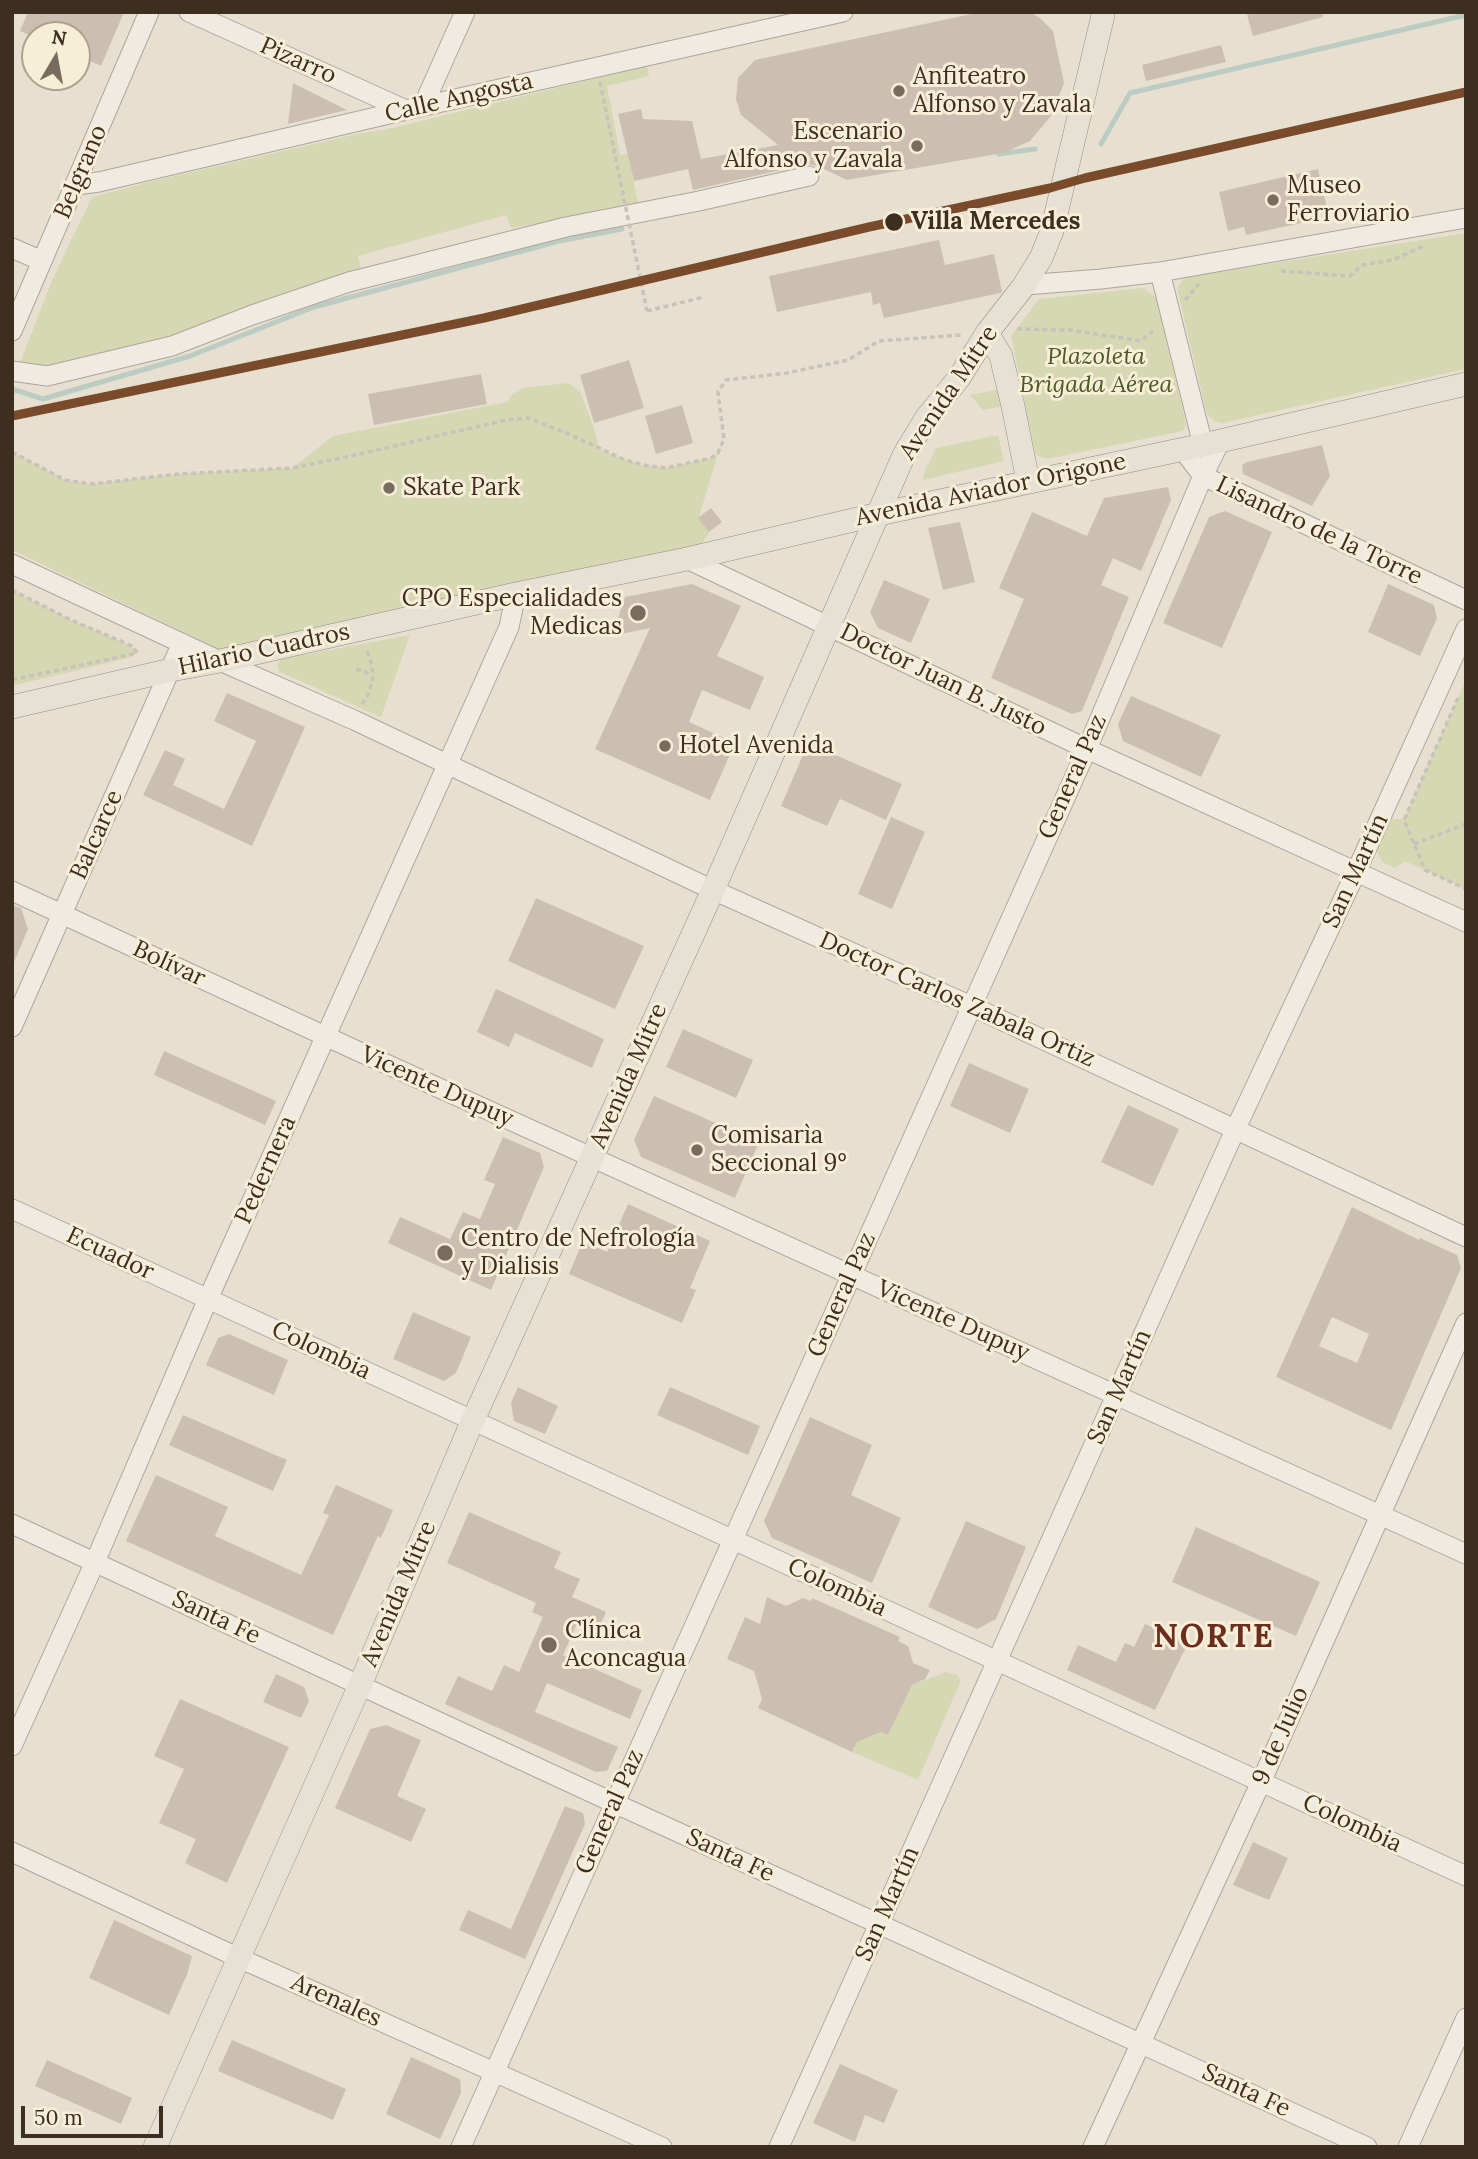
<!DOCTYPE html>
<meta charset="utf-8">
<style>
body{margin:0}
#map{position:relative;width:1478px;height:2159px;overflow:hidden;background:#e7e0d1;font-family:Lora,serif}
canvas{display:block}
.frame{position:absolute;inset:0;border:14px solid #3d2e20;pointer-events:none}
.north{position:absolute;left:21px;top:21px;width:70px;height:70px;box-sizing:border-box;background:#f7eed8;border:2px solid #ada18e;border-radius:50%;rotate:10deg;font-size:19px;font-weight:700;line-height:28px;text-align:center;color:#3d2e20}
.north::after{content:'';display:block;margin:auto;width:24px;height:32px;background:#786c5e;clip-path:polygon(50% 0,100% 100%,50% 72%,0 100%)}
.scale{position:absolute;left:21px;top:2106px;width:142px;height:32px;box-sizing:border-box;border:4px solid #3d2e20;border-top:0;padding-left:9px;font-size:21px;line-height:24px;white-space:nowrap;color:#3d2e20;-webkit-text-stroke:5px #f7eed8;paint-order:stroke}
</style>
<div id="map">
<canvas width="1478" height="2159"></canvas>
<div class="frame"></div>
<div class="north">N</div>
<div class="scale">50 m</div>
</div>
<script>
const c = document.querySelector('canvas').getContext('2d');
c.lineJoin = 'round';
function fillPath(path, color) { c.fillStyle = color; c.fill(path, 'evenodd'); }
const toPath = rows => new Path2D(rows.map(r => 'M' + r).join(''));
function stroke(path, color, width, dash) { c.strokeStyle = color; c.lineWidth = width; c.lineCap = dash ? 'butt' : 'round'; c.setLineDash(dash || []); c.stroke(path); }
function label(font, color, halo, rows, align = 'center') {
  c.font = font + ' Lora,serif'; c.lineWidth = 6; c.setLineDash([]); c.textBaseline = 'middle'; c.strokeStyle = halo; c.fillStyle = color; for (const [text, x, y, turn = 0] of rows) {
    c.save(); c.translate(x, y); c.rotate((+turn || 0) * Math.PI / 180); c.textAlign = isNaN(turn) ? turn : align; if (halo) c.strokeText(text, 0, 0); c.fillText(text, 0, 0); c.restore();
  }
}
const green = toPath([
 [647,66,649,76,607,86,620,155,628,154,639,207,511,228,506,215,358,256,361,269,194,329,90,359,45,367,19,365,53,278,92,197,157,180,357,134,388,129],
 [1466,233,1466,369,1222,423,1214,421,1207,414,1178,293,1178,286,1186,277],
 [1143,288,1156,297,1177,385,1186,424,1185,428,1182,431,1048,459,1038,456,1035,452,1011,336,1039,299],
 [568,383,580,391,594,428,599,449,623,459,643,465,666,468,711,458,718,453,699,517,709,532,701,546,225,652,12,550,12,452,65,480,90,484,178,474,292,468,333,436,507,402,511,396,523,388],
 [1002,389,1006,406,983,410,970,395],
 [998,435,1004,461,923,480,924,473,936,448],
 [12,590,71,620,132,646,137,653,132,657,12,686],
 [410,635,381,717,280,672,277,666,281,659],
 [1466,680,1466,889,1405,861,1395,868,1382,862,1376,849,1389,819,1404,819],
 [946,1672,957,1675,961,1680,918,1780,852,1752,857,1742,881,1732,888,1735,912,1685]
]);
const stream = toPath([
 [1101,144,1130,93,1466,15],
 [999,154,1035,149],
 [12,389,43,399,190,356,314,307,559,241,622,229]
]);
const building = toPath([
 [28,12,124,12,101,66,77,55,77,35,29,35,20,31],
 [981,12,1030,12,1040,18,1053,31,1064,83,1051,116,1030,141,1003,153,847,180,818,166,807,164,693,190,688,169,634,181,618,114,641,109,643,119,692,121,701,159,778,145,741,115,736,99,738,78,755,60],
 [1256,12,1322,12,1323,17,1253,36,1247,15],
 [1221,45,1226,62,1146,81,1142,65],
 [293,83,347,110,288,124],
 [1318,169,1327,208,1299,214,1301,223,1246,235,1244,227,1228,231,1219,192],
 [939,240,945,265,994,254,1002,292,1000,293,884,318,880,303,873,305,871,292,777,312,769,276],
 [629,360,644,408,594,423,580,375],
 [481,374,487,404,374,425,368,394],
 [682,405,693,443,656,454,645,416],
 [1322,445,1330,476,1312,506,1243,474,1242,465,1247,462],
 [1168,487,1171,500,1141,571,1113,558,1101,585,1129,597,1082,711,1072,714,991,678,1024,599,999,588,1032,512,1087,536,1104,498],
 [711,508,722,522,709,532,698,518],
 [1225,511,1272,532,1222,648,1163,623,1209,517],
 [960,522,975,582,943,590,928,528],
 [884,580,930,599,911,643,878,628,870,612],
 [692,584,741,606,717,656,764,677,750,710,702,690,689,722,735,743,710,800,595,749,650,628,612,636,625,597],
 [1388,584,1434,605,1437,618,1420,656,1368,632],
 [227,693,305,727,252,846,143,795,165,750,185,759,173,785,224,809,256,741,214,721],
 [1131,696,1221,735,1201,777,1123,741,1118,724],
 [808,743,902,784,886,820,840,799,827,826,781,806],
 [891,817,925,832,892,909,858,894],
 [536,898,644,946,615,1009,508,961],
 [12,905,21,908,28,929,12,967],
 [496,989,604,1039,592,1068,515,1033,509,1047,477,1032],
 [683,1029,753,1060,736,1098,666,1067],
 [164,1051,276,1101,265,1125,154,1075],
 [969,1063,1029,1089,1010,1133,950,1106],
 [654,1096,759,1142,735,1198,641,1157,634,1140],
 [1128,1105,1179,1129,1153,1186,1101,1162],
 [503,1137,540,1153,544,1167,491,1290,388,1243,400,1217,450,1239,463,1212,480,1219,495,1184,484,1180],
 [628,1204,710,1241,690,1288,696,1290,682,1323,569,1274,583,1241,607,1252],
 [1352,1207,1419,1240,1420,1238,1457,1255,1461,1268,1391,1430,1276,1377],
 [1332,1317,1369,1334,1357,1363,1319,1346],
 [413,1312,471,1337,456,1373,444,1381,393,1359],
 [229,1334,288,1360,274,1395,206,1365,218,1338],
 [518,1387,558,1406,545,1434,514,1421,511,1403],
 [670,1387,760,1426,748,1455,657,1415],
 [183,1415,287,1460,273,1491,169,1445],
 [810,1417,872,1445,851,1495,901,1518,872,1583,772,1538,764,1521],
 [156,1475,228,1507,215,1536,301,1575,329,1515,323,1513,336,1485,393,1510,381,1538,378,1536,333,1635,126,1541],
 [469,1512,561,1552,554,1568,580,1579,572,1597,606,1612,596,1635,576,1626,563,1655,642,1690,630,1719,547,1683,535,1712,618,1747,607,1771,596,1772,445,1704,458,1676,492,1691,504,1665,519,1672,543,1617,532,1612,536,1603,447,1563],
 [966,1521,1026,1547,996,1619,977,1629,928,1607],
 [1196,1527,1320,1582,1296,1636,1172,1582],
 [767,1597,786,1606,803,1598,811,1601,812,1598,900,1637,898,1641,908,1646,913,1663,930,1670,925,1679,912,1685,888,1735,881,1732,857,1742,852,1752,758,1708,762,1699,754,1671,727,1659,745,1617,760,1624],
 [1145,1624,1188,1643,1155,1710,1067,1670,1078,1645,1116,1662,1125,1643,1134,1647],
 [276,1674,304,1687,309,1701,301,1718,263,1702],
 [180,1699,289,1747,227,1883,185,1863,196,1839,159,1823,184,1769,154,1756],
 [386,1725,421,1740,397,1796,426,1809,411,1842,335,1808,370,1729],
 [565,1806,583,1813,585,1824,525,1959,459,1930,468,1910,511,1929],
 [1253,1842,1288,1858,1269,1900,1233,1885],
 [114,1920,192,1956,188,1972,169,2015,89,1978],
 [232,2040,346,2089,333,2120,218,2071],
 [411,2057,460,2079,461,2093,440,2139,386,2114],
 [47,2060,132,2098,121,2124,35,2086],
 [840,2064,898,2090,884,2123,865,2115,855,2142,813,2123]
]);
const path = toPath([
 [1281,271,1350,276,1362,265,1393,260,1426,245],
 [1185,300,1199,284],
 [647,311,704,297],
 [1017,329,1070,330,1141,341,1155,329],
 [12,452,65,480,91,484,178,474,292,468,351,456,506,420,528,418,571,435,623,459,643,465,666,468,711,458,718,453,724,439,718,392,726,380,787,373,848,360,879,341,961,335],
 [12,590,71,620,132,646,137,653,12,680],
 [356,669,372,675],
 [1458,698,1404,820,1425,870,1466,889],
 [362,704,368,695,373,678,372,666,366,648],
 [1414,844,1466,824]
]);
const minor = toPath([
 [189,12,406,110],
 [423,106,465,12],
 [76,185,99,182,406,110,843,12],
 [12,248,42,261],
 [1160,272,1203,445],
 [1025,285,1101,279,1160,272,1466,218],
 [12,331,149,12],
 [12,371,47,376,172,346,252,315,349,282,566,227,699,201,809,176],
 [1183,450,1203,476,1466,600],
 [687,559,1087,749,1466,922],
 [12,564,220,661,354,720,713,890,971,1006,1466,1237],
 [12,891,351,1048,1466,1554],
 [12,1027,182,643],
 [12,1209,1466,1876],
 [12,1524,614,1803,1367,2147],
 [12,1746,95,1562,208,1299,509,627,516,594],
 [12,1852,239,1958,662,2147],
 [461,2147,1087,749,1203,476,1220,441],
 [779,2147,1236,1128,1356,872,1466,629],
 [1093,2147,1261,1782,1466,1323],
 [1408,2147,1466,2018]
]);
const major = toPath([
 [987,333,1001,356,1013,406,1028,481],
 [12,707,171,670,220,661,516,594,687,559,879,514,1203,445,1466,384],
 [155,2147,360,1685,473,1420,713,890,904,455,927,417,959,378,987,333,1023,287,1041,258,1052,231,1103,15]
]);
const pathBridge = toPath([
 [600,82,647,311]
]);
const rail1 = toPath([
 [12,416,484,318,869,227,1050,188,1085,178,1466,92]
]);
const markers = [
 [899,91,7,"#786c5e"],
 [917,146,7,"#786c5e"],
 [1273,200,7,"#786c5e"],
 [894,222,10,"#3d2e20"],
 [389,488,7,"#786c5e"],
 [638,613,9,"#786c5e"],
 [665,746,7,"#786c5e"],
 [697,1150,7,"#786c5e"],
 [445,1253,9,"#786c5e"],
 [549,1645,9,"#786c5e"]
];
const streetNames = [
 ["Pizarro",298,61,24],
 ["Calle Angosta",459,98,-13],
 ["Belgrano",81,172,-67],
 ["Avenida Mitre",949,393,-56],
 ["Avenida Aviador Origone",991,490,-12],
 ["Lisandro de la Torre",1319,531,25],
 ["Hilario Cuadros",264,650,-12],
 ["Doctor Juan B. Justo",943,680,26],
 ["General Paz",1073,777,-66],
 ["Balcarce",97,835,-66],
 ["San Martín",1356,871,-65],
 ["Bolívar",169,964,25],
 ["Doctor Carlos Zabala Ortiz",957,1000,24],
 ["Avenida Mitre",629,1076,-66],
 ["Vicente Dupuy",437,1087,24],
 ["Pedernera",266,1170,-66],
 ["Ecuador",110,1254,25],
 ["General Paz",842,1295,-66],
 ["Vicente Dupuy",953,1321,24],
 ["Colombia",321,1351,25],
 ["San Martín",1120,1387,-66],
 ["Colombia",837,1588,25],
 ["Avenida Mitre",399,1594,-67],
 ["Santa Fe",216,1618,25],
 ["9 de Julio",1281,1736,-66],
 ["General Paz",610,1812,-66],
 ["Colombia",1352,1824,25],
 ["Santa Fe",730,1856,25],
 ["San Martín",888,1904,-66],
 ["Arenales",336,2001,24],
 ["Santa Fe",1246,2091,25]
];
const poiNames = [
 ["Anfiteatro",913,77],
 ["Alfonso y Zavala",913,105],
 ["Escenario",903,132,"right"],
 ["Alfonso y Zavala",903,160,"right"],
 ["Museo",1287,186],
 ["Ferroviario",1287,214],
 ["Skate Park",403,488],
 ["CPO Especialidades",622,599,"right"],
 ["Medicas",622,627,"right"],
 ["Hotel Avenida",679,746],
 ["Comisarìa",711,1136],
 ["Seccional 9°",711,1164],
 ["Centro de Nefrología",461,1239],
 ["y Dialisis",461,1267],
 ["Clínica",565,1631],
 ["Aconcagua",565,1659]
];
const stopNames = [
 ["Villa Mercedes",911,222]
];
const parkNames = [
 ["Plazoleta",1096,357],
 ["Brigada Aérea",1096,385]
];
const districtNames = [
 ["NORTE",1214,1638]
];
fillPath(green, '#d6d7b3');
stroke(stream, '#bcccc2', 5);
fillPath(building, '#cbbfb2');
stroke(minor, '#ada599', 21);
stroke(major, '#928b80', 24);
stroke(path, '#c8c2b9', 3.5, [5, 3.5]);
stroke(minor, '#efebe3', 19);
stroke(major, '#e6e1d4', 23);
stroke(pathBridge, '#c8c2b9', 3.5, [5, 3.5]);
stroke(rail1, '#7a4b2a', 9);
for (const [x, y, r, color] of markers) { const dot = new Path2D(); dot.arc(x, y, r, 0, 2 * Math.PI); c.fillStyle = color; c.fill(dot); stroke(dot, '#f7eed8', 2.5); }
label('24px', '#3d2e20', '#f7eed8', streetNames);
label('24px', '#3d2e20', '#f7eed8', poiNames, 'left');
label('bold 24px', '#3d2e20', '#f7eed8', stopNames, 'left');
label('italic 24px', '#4d5a26', '#f7eed8', parkNames);
c.letterSpacing = '2px';
label('bold 32px', '#6b2e1e', '#f7eed8', districtNames);
c.letterSpacing = '0px';
</script>
